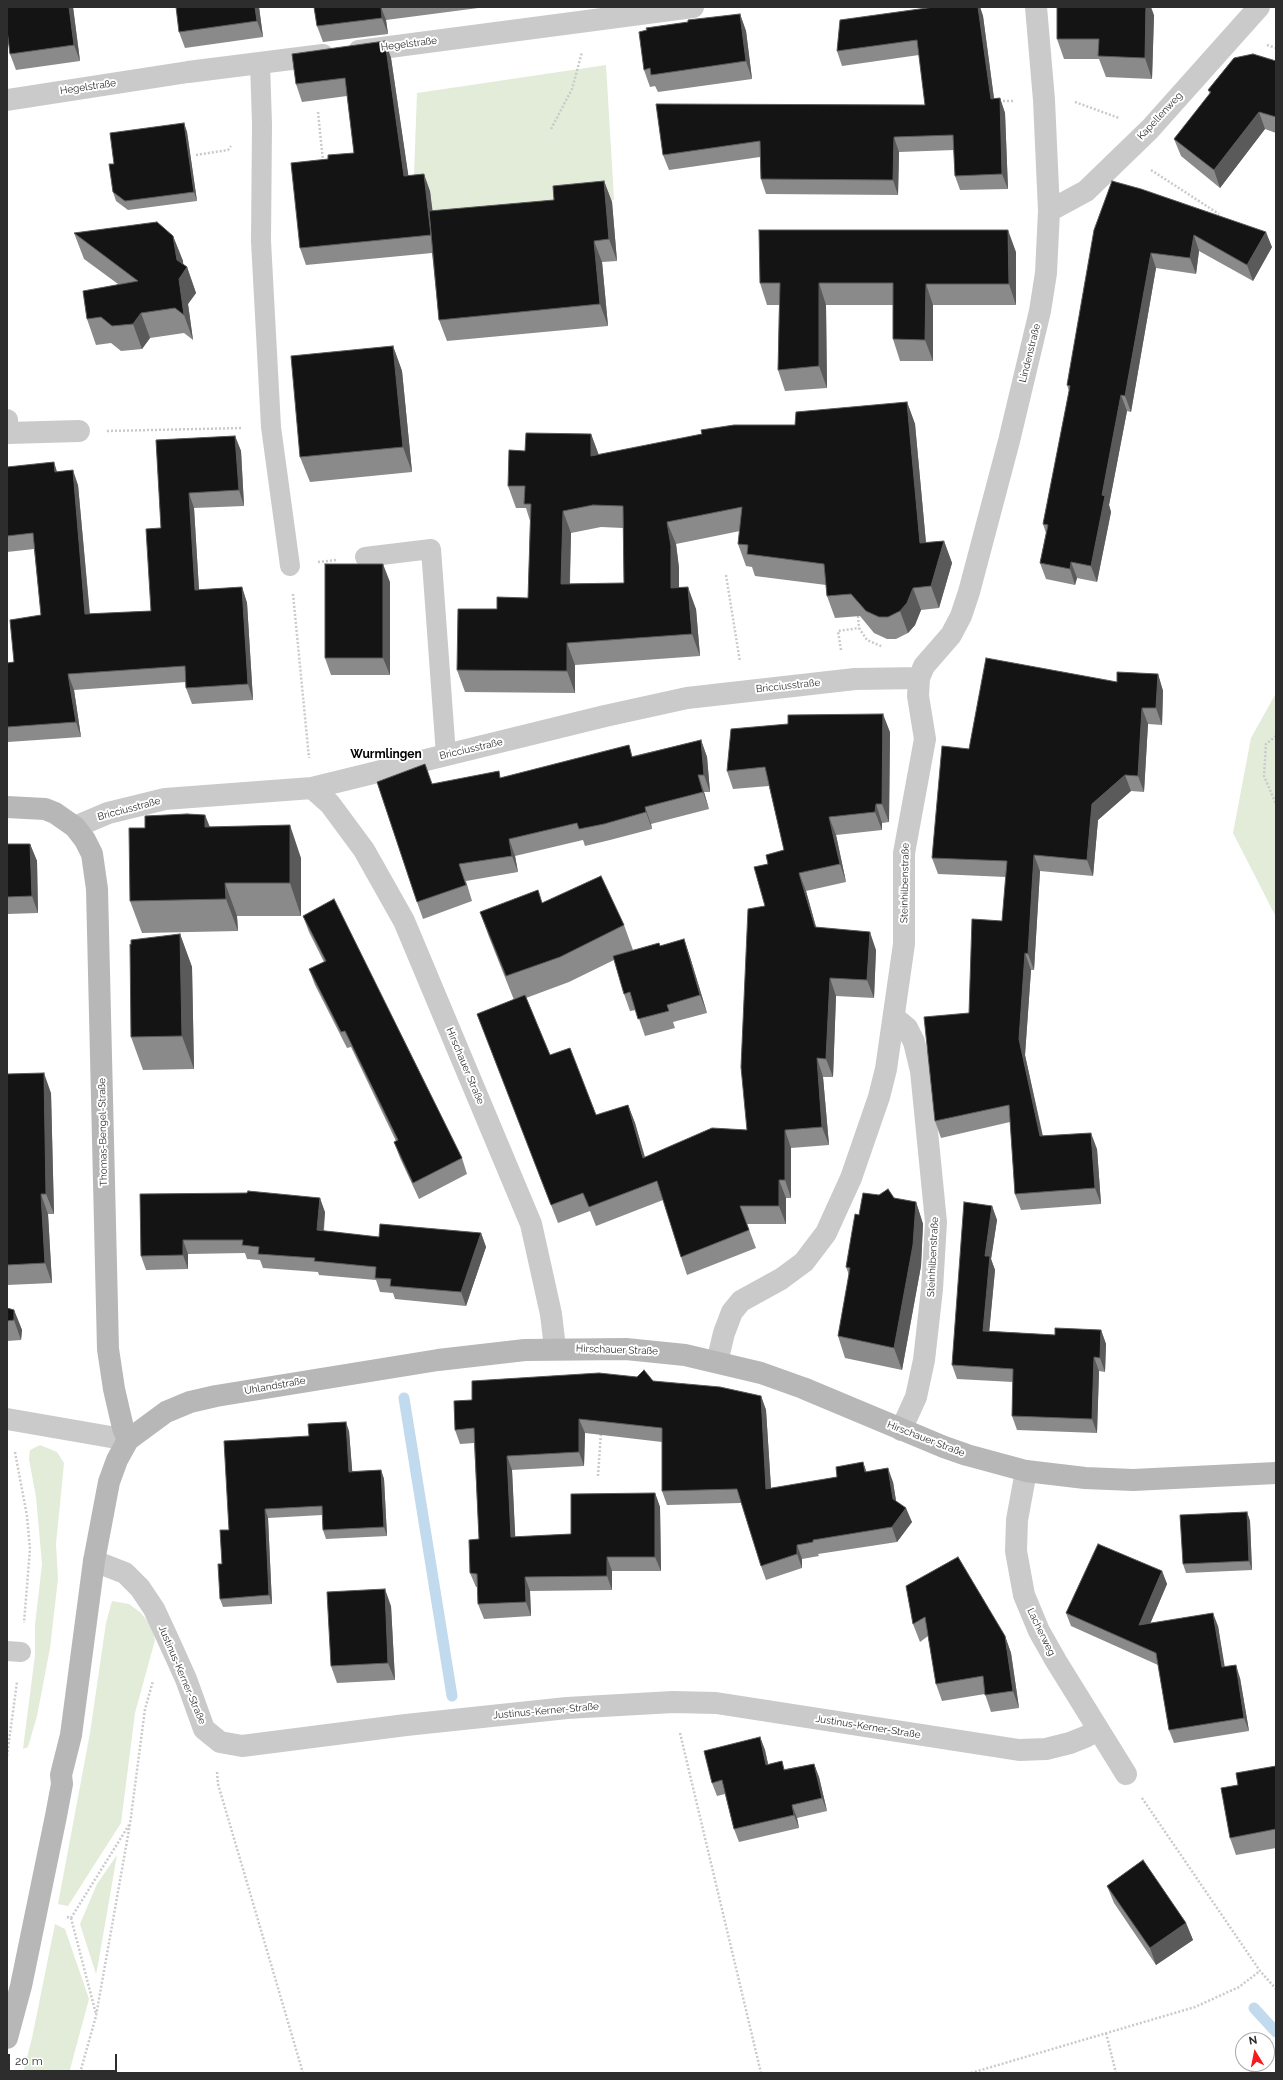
<!DOCTYPE html>
<meta charset="utf-8">
<style>
body{margin:0}
#map{position:relative;width:1283px;height:2080px;overflow:hidden;background:#fff;font-family:Raleway,sans-serif}
canvas{display:block}
.frame{position:absolute;inset:0;border:8px solid #2d2d2d;pointer-events:none}
.north{position:absolute;left:1235px;top:2032px;width:40px;height:40px;box-sizing:border-box;background:#fff;border:1px solid #ababab;border-radius:50%;rotate:350deg;font-size:11px;font-weight:700;line-height:16px;text-align:center;color:#2d2d2d}
.north::after{content:'';display:block;margin:auto;width:14px;height:18px;background:#f61c1e;clip-path:polygon(50% 0,100% 100%,50% 72%,0 100%)}
.scale{position:absolute;left:8px;top:2054px;width:109px;height:18px;box-sizing:border-box;border:2px solid #2d2d2d;border-top:0;padding-left:5px;font-size:12px;line-height:14px;white-space:nowrap;color:#2d2d2d;-webkit-text-stroke:3px #fff;paint-order:stroke}
</style>
<div id="map">
<canvas width="1283" height="2080"></canvas>
<div class="frame"></div>
<div class="north">N</div>
<div class="scale">20 m</div>
</div>
<script>
const c = document.querySelector('canvas').getContext('2d');
c.lineJoin = 'round';
function fillPath(path, color) { c.fillStyle = color; c.fill(path, 'evenodd'); }
const toPath = rows => new Path2D(rows.map(r => 'M' + r).join(''));
function stroke(path, color, width, dash) { c.strokeStyle = color; c.lineWidth = width; c.lineCap = dash ? 'butt' : 'round'; c.setLineDash(dash || []); c.stroke(path); }
function label(font, color, halo, rows, align = 'center') {
  c.font = font + ' Raleway,sans-serif'; c.lineWidth = 4; c.setLineDash([]); c.textBaseline = 'middle'; c.strokeStyle = halo; c.fillStyle = color; for (const [text, x, y, turn = 0] of rows) {
    c.save(); c.translate(x, y); c.rotate((+turn || 0) * Math.PI / 180); c.textAlign = isNaN(turn) ? turn : align; if (halo) c.strokeText(text, 0, 0); c.fillText(text, 0, 0); c.restore();
  }
}
const green = toPath([
 [606,65,614,200,528,207,412,229,417,93],
 [1276,693,1276,917,1233,833,1251,738],
 [40,1445,57,1452,64,1463,56,1544,58,1579,50,1648,37,1716,28,1747,23,1749,35,1655,35,1625,42,1564,36,1497,29,1459,30,1450],
 [112,1601,129,1604,141,1613,152,1627,155,1640,135,1713,121,1823,68,1906,58,1904,90,1733,106,1623],
 [117,1855,97,1970,96,1974,80,1924,97,1884],
 [55,1924,65,1929,89,1999,69,2073,23,2073,32,2038]
]);
const stream = toPath([
 [404,1398,452,1696],
 [1254,2008,1276,2032]
]);
const path = toPath([
 [1267,45,1276,48],
 [999,101,1014,101],
 [1075,102,1119,118],
 [318,112,323,161],
 [551,129,572,89,582,52],
 [196,155,228,150,231,146],
 [1151,170,1219,214],
 [107,431,242,428],
 [318,562,337,560],
 [726,575,740,662],
 [293,594,309,758],
 [858,616,859,628,867,640,883,647],
 [841,650,838,631,859,628],
 [1276,736,1266,744,1264,776,1276,804],
 [15,1452,27,1516,30,1549,24,1623],
 [598,1476,601,1432],
 [680,1733,761,2073],
 [7,1756,17,1682],
 [217,1772,218,1784,303,2073],
 [1142,1798,1260,1971,1276,1989],
 [67,1917,71,1918,96,2014],
 [71,1918,129,1825],
 [1106,2033,1116,2073],
 [80,2073,96,2016,130,1824,145,1709,153,1681],
 [971,2073,1195,2007,1239,1987,1260,1971]
]);
const lane = toPath([
 [260,63,262,124,261,241,271,427,290,566],
 [365,557,431,549,446,755],
 [7,1651,21,1652]
]);
const street = toPath([
 [359,51,693,7],
 [7,100,188,72,323,55],
 [1049,211,1086,191,1150,129,1259,7],
 [7,420,8,433,79,431],
 [312,788,330,804,364,850,404,921,531,1224,551,1314,555,1348],
 [75,827,108,813,165,799,312,788,605,716,687,698,855,679,919,678],
 [895,1018,907,1028,914,1042,921,1071,936,1222,932,1289,924,1360,916,1397,901,1430],
 [717,1362,724,1333,732,1312,741,1301,781,1279,804,1262,826,1233,851,1178,879,1097,886,1069,904,944,904,853,925,739,918,696,919,678,924,666,951,635,961,616,969,592,1009,441,1040,311,1046,273,1049,211,1044,100,1036,7],
 [7,1419,128,1440],
 [1026,1471,1017,1520,1016,1551,1024,1595,1039,1631,1056,1661,1126,1774],
 [94,1561,125,1573,140,1588,154,1609,167,1637,186,1679,204,1729,220,1742,242,1746,406,1725,567,1708,673,1702,716,1703,1019,1750,1046,1749,1070,1743,1085,1737,1098,1730]
]);
const secondary = toPath([
 [7,807,45,809,55,813,75,827,85,840,92,854,97,889,108,1349,114,1389,123,1428,128,1440],
 [7,2038,21,1986,56,1816,62,1784,61,1775,71,1735,94,1561,109,1482,117,1460,128,1440,166,1412,190,1402,216,1396,438,1360,525,1350,626,1349,685,1355,761,1373,803,1388,944,1447,967,1455,1026,1471,1085,1478,1133,1480,1276,1473]
]);
const wall = toPath([
 [7,7,73,7,80,61,16,70,10,54,8,38,7,38],
 [259,7,263,37,185,48,179,32],
 [314,7,486,7,386,20,388,34,323,42,317,26],
 [934,7,980,7,983,16,994,98,1000,98,1005,113,1008,189,960,190,955,176,954,150,899,152,898,195,766,194,761,179,760,157,669,170,663,155,925,105,919,55,842,66,837,51],
 [740,14,746,31,752,79,658,92,655,86,650,87,644,70,688,22],
 [1154,15,1152,79,1106,77,1099,59,1064,59,1057,39],
 [385,41,391,58,408,175,430,191,432,211,554,200,604,181,612,202,617,261,602,262,608,326,447,341,439,320,432,253,306,265,300,248,354,153,347,96,302,102,296,84],
 [1276,61,1276,133,1265,129,1220,188,1181,156,1174,139,1210,94,1208,90],
 [184,123,187,132,197,201,128,210,116,201,113,192,114,164],
 [1112,181,1272,247,1253,281,1199,251,1196,274,1156,268,1131,412,1127,411,1109,505,1111,512,1097,582,1077,578,1075,585,1046,579,1040,563,1046,533,1043,524,1069,391,1067,385],
 [74,233,173,236,183,261,183,264,187,267,196,293,188,304,193,340,184,333,150,338,142,349,121,351,111,343,96,345,87,319,118,284,84,259],
 [1016,252,1016,305,933,305,933,361,900,361,893,339,893,305,826,305,827,388,785,391,778,370,779,305,767,305,760,283],
 [393,346,402,371,412,472,310,482,300,457],
 [907,402,915,424,926,543,944,541,952,563,939,608,921,610,915,625,908,633,896,639,887,639,874,633,860,616,835,618,827,596,826,585,755,576,752,567,746,566,738,544,740,531,676,544,679,568,679,587,696,609,700,656,575,665,575,693,465,692,457,670,497,609,528,598,530,521,526,508,516,508,508,486,525,451,591,434,599,455,795,425],
 [601,527,623,528,624,583,570,584,571,533],
 [235,436,241,451,244,506,194,508,199,590,242,587,247,603,253,700,192,704,186,688,186,682,74,690,81,737,8,742,7,741,7,663,14,662,41,615,34,549,7,552,7,467,57,472,78,485,90,614,151,611,161,528,156,440],
 [390,582,390,675,331,675,325,658],
 [1158,674,1163,691,1162,725,1148,724,1144,792,1131,791,1098,820,1093,876,1040,871,1034,970,1031,970,1025,1055,1043,1136,1097,1149,1101,1204,1021,1210,1015,1194,1010,1122,941,1138,935,1121,969,1013,1002,921,1006,877,938,874,932,858,969,749,1117,682],
 [890,732,889,822,882,823,882,830,836,835,846,882,806,891,816,927,876,950,874,998,836,996,833,1077,823,1077,829,1145,791,1148,791,1198,786,1198,786,1224,747,1224,756,1248,687,1275,681,1257,663,1200,596,1226,590,1211,558,1223,477,1014,514,1000,489,937,480,912,542,903,624,925,633,950,660,946,684,939,690,957,707,1013,673,1022,675,1028,645,1036,636,1010,630,1011,624,994,614,960,569,982,526,998,550,1055,596,1115,628,1105,635,1123,645,1157,747,1130,768,864,784,850,769,786,733,789,727,771],
 [701,740,707,757,710,792,704,792,709,809,651,824,652,829,610,840,585,846,583,840,515,856,518,872,466,881,472,901,423,919,417,902,432,784,501,778,633,756],
 [205,815,210,827,301,858,301,916,237,916,238,931,142,933,130,901,145,828],
 [7,844,30,844,37,861,38,913,7,914],
 [303,916,462,1158,467,1174,419,1199,400,1158,394,1142,396,1141,351,1047,347,1048,315,985,309,969,324,962,309,932],
 [180,934,192,967,194,1069,143,1070,131,1037,131,945],
 [7,1074,51,1093,54,1214,48,1214,52,1283,7,1285],
 [140,1194,325,1212,324,1231,379,1237,481,1233,486,1247,466,1306,395,1299,393,1293,380,1292,376,1280,319,1275,318,1272,263,1268,260,1260,247,1259,245,1253,188,1254,188,1269,146,1270,141,1256],
 [894,1198,916,1202,923,1224,921,1266,902,1370,845,1358,838,1336,849,1275,846,1267,859,1215],
 [992,1206,997,1220,991,1259,995,1270,989,1331,1055,1335,1101,1330,1106,1344,1105,1372,1099,1371,1097,1433,1017,1430,1012,1416,1013,1382,957,1379,952,1365],
 [7,1308,14,1310,22,1330,21,1340,7,1341],
 [653,1381,761,1396,766,1410,771,1489,837,1477,863,1462,866,1472,893,1482,896,1501,912,1522,897,1542,818,1554,819,1556,802,1559,802,1568,766,1580,761,1566,741,1503,667,1505,662,1491,662,1442,585,1433,584,1466,512,1470,515,1537,571,1534,655,1493,660,1507,661,1571,612,1571,612,1590,530,1591,531,1616,484,1619,478,1604,477,1587,476,1587,470,1573,479,1539,474,1443,460,1444,455,1430,472,1400],
 [349,1431,352,1471,381,1470,384,1479,387,1536,326,1539,323,1530,322,1515,268,1518,272,1604,223,1607,220,1599,222,1564,309,1436],
 [1247,1512,1250,1521,1252,1570,1186,1573,1183,1564],
 [1162,1571,1167,1584,1150,1624,1218,1626,1224,1666,1240,1678,1249,1731,1174,1743,1169,1730,1158,1665,1071,1626,1066,1613],
 [906,1586,1005,1636,1011,1653,1019,1708,991,1712,985,1694,942,1701,936,1684,928,1636,920,1642,913,1624],
 [391,1606,395,1680,337,1683,331,1666],
 [760,1737,765,1750,768,1764,785,1769,814,1764,819,1777,827,1811,797,1818,799,1828,739,1842,734,1829,725,1794,717,1796,712,1783],
 [1276,1766,1276,1848,1236,1855,1230,1838,1238,1785],
 [1107,1886,1186,1923,1193,1940,1156,1965,1114,1903]
]);
const shadedWall = toPath([
 [69,7,73,7,80,61,74,45],
 [255,7,259,7,263,37,257,21],
 [381,7,386,20,388,34,382,18],
 [978,7,980,7,983,16,996,114,991,99],
 [1146,7,1151,7,1154,15,1152,79,1145,58],
 [740,14,746,31,752,79,746,61],
 [385,41,391,58,411,193,404,176],
 [1000,98,1005,113,1008,189,1002,174],
 [1259,112,1265,129,1220,188,1214,170],
 [184,123,187,132,197,201,194,192],
 [894,137,899,152,898,195,893,180],
 [424,174,430,191,438,253,431,235],
 [604,181,612,202,617,261,609,239],
 [1008,230,1016,252,1016,305,1009,284],
 [1266,232,1272,247,1253,281,1247,265],
 [1194,235,1199,251,1196,274,1190,258],
 [173,236,183,261,184,272,187,267,196,293,188,304,193,340,184,315],
 [594,241,602,262,608,326,600,304],
 [1151,253,1156,268,1131,412,1125,396],
 [819,283,826,305,827,388,819,366],
 [926,284,933,305,933,361,925,340],
 [141,313,150,338,142,349,133,324],
 [393,346,402,371,412,472,403,447],
 [1121,395,1127,411,1109,505,1111,512,1097,582,1091,566,1102,495],
 [907,402,915,424,928,565,920,543],
 [591,434,599,456,591,456],
 [235,436,241,451,244,506,239,490],
 [54,462,59,478,55,472],
 [73,470,78,485,91,629,85,614],
 [189,493,194,508,200,606,195,590],
 [563,511,571,533,569,606,561,584],
 [667,522,676,544,679,568,679,610,671,588],
 [944,541,952,563,939,608,931,586],
 [1071,562,1077,578,1075,585,1070,569],
 [383,564,390,582,390,675,383,658],
 [242,587,247,603,253,700,248,684],
 [688,587,696,609,700,656,692,634],
 [913,588,921,610,915,625,908,633,900,611],
 [567,643,575,665,575,693,567,671],
 [68,674,74,690,81,737,76,722],
 [1158,674,1163,691,1162,725,1156,708],
 [1142,708,1148,724,1144,792,1138,776],
 [883,714,890,732,889,822,882,804],
 [701,740,707,757,710,792,704,775],
 [698,775,704,792,709,809,703,792],
 [1125,775,1131,791,1098,820,1093,876,1087,860,1092,804],
 [876,804,882,823,882,830,875,812],
 [645,807,651,824,652,829,646,812],
 [205,815,217,847,205,827],
 [829,817,836,835,846,882,840,864],
 [290,825,301,858,301,916,290,883],
 [509,839,515,856,518,872,512,856],
 [30,844,37,861,38,913,32,896],
 [1034,855,1040,871,1034,970,1028,954],
 [799,873,806,891,821,945,815,927],
 [225,883,237,916,238,931,226,899],
 [870,932,876,950,874,998,867,980],
 [180,934,192,967,194,1069,182,1036],
 [684,939,690,957,707,1013,700,995],
 [1025,953,1031,970,1025,1055,1046,1152,1040,1136,1019,1039],
 [830,978,836,996,833,1077,826,1059],
 [817,1058,823,1077,829,1145,822,1127],
 [44,1073,51,1093,54,1214,46,1194],
 [628,1105,635,1123,650,1176,643,1158],
 [785,1130,791,1148,791,1198,785,1180],
 [1091,1133,1097,1149,1101,1204,1095,1188],
 [779,1180,786,1198,786,1224,779,1206],
 [41,1194,48,1214,52,1283,45,1263],
 [320,1198,325,1212,322,1244,317,1230],
 [916,1202,923,1224,921,1266,902,1370,894,1348],
 [992,1206,997,1220,991,1259,995,1270,988,1345,983,1331,985,1256],
 [481,1233,486,1247,466,1306,461,1292],
 [183,1240,188,1254,188,1269,183,1255],
 [14,1310,22,1330,21,1340,14,1320],
 [1101,1330,1106,1344,1105,1372,1100,1358],
 [1094,1357,1099,1371,1097,1433,1092,1419],
 [761,1396,766,1410,772,1503,766,1489],
 [579,1419,585,1433,584,1466,579,1452],
 [346,1422,349,1431,353,1480,349,1472],
 [507,1456,512,1470,516,1551,511,1537],
 [863,1462,868,1476,865,1472],
 [888,1468,893,1482,898,1513,893,1499],
 [381,1470,384,1479,387,1536,384,1527],
 [655,1493,660,1507,661,1571,655,1557],
 [906,1508,912,1522,897,1542,892,1527],
 [265,1509,268,1518,272,1604,269,1595],
 [1247,1512,1250,1521,1252,1570,1249,1561],
 [797,1545,802,1559,802,1568,797,1554],
 [607,1557,612,1571,612,1590,607,1576],
 [1162,1571,1167,1584,1144,1638,1139,1625],
 [525,1577,530,1591,531,1616,526,1602],
 [385,1589,391,1606,395,1680,388,1663],
 [1213,1613,1218,1626,1227,1680,1222,1667],
 [1005,1636,1011,1653,1019,1708,1013,1691],
 [1236,1665,1240,1678,1249,1731,1244,1718],
 [760,1737,765,1750,771,1778,766,1765],
 [814,1764,819,1777,827,1811,822,1798],
 [792,1805,797,1818,799,1828,794,1815],
 [1186,1923,1193,1940,1156,1965,1150,1948]
]);
const building = toPath([
 [7,7,69,7,74,45,10,54,7,30,7,7],
 [176,7,255,7,257,21,179,32,176,7],
 [314,7,381,7,382,18,317,26,314,7],
 [934,7,978,7,991,99,1000,98,1002,174,955,176,953,135,894,137,893,180,761,179,760,141,663,155,656,104,925,105,917,40,837,51,840,20,934,7],
 [1057,7,1146,7,1145,58,1098,56,1099,39,1057,39,1057,7],
 [740,14,746,61,651,75,650,68,644,70,639,32,647,30,646,28,688,22,688,20,740,14],
 [385,41,404,176,424,174,431,235,300,248,291,163,328,159,328,155,354,153,345,78,296,84,292,54,385,41],
 [1253,54,1276,61,1276,117,1259,112,1214,170,1174,139,1211,92,1208,90,1234,58,1253,54],
 [184,123,194,192,125,201,113,192,109,164,114,164,110,133,184,123],
 [604,181,609,239,594,241,600,304,439,320,429,211,554,200,553,186,604,181],
 [1112,181,1141,189,1266,232,1247,265,1194,235,1190,258,1151,253,1125,396,1121,395,1102,495,1105,496,1091,566,1071,562,1070,569,1040,563,1048,525,1043,524,1070,386,1067,385,1094,230,1112,181],
 [157,222,173,236,177,260,187,267,179,279,184,315,175,308,141,313,133,324,112,326,101,317,87,319,83,291,138,281,74,233,157,222],
 [759,230,1008,230,1009,284,926,284,925,340,893,339,893,283,819,283,819,366,778,370,780,283,760,283,759,230],
 [393,346,403,447,300,457,291,356,393,346],
 [907,402,920,543,944,541,931,586,913,588,907,603,900,611,888,617,879,617,866,611,851,594,827,596,824,564,747,554,748,545,738,544,742,507,667,522,671,546,671,588,688,587,692,634,567,643,567,671,457,670,458,609,497,609,497,597,528,598,531,504,524,504,525,486,508,486,509,450,525,451,526,433,591,434,591,456,702,434,701,430,734,425,795,425,796,412,907,402],
 [593,505,623,506,624,583,561,584,563,511,593,505],
 [235,436,239,490,189,493,195,590,242,587,248,684,186,688,185,666,68,674,76,722,7,727,7,663,14,662,10,620,41,615,33,533,7,536,7,467,54,462,55,472,73,470,85,614,151,611,146,529,161,528,156,440,235,436],
 [325,564,383,564,383,658,325,658,325,564],
 [986,658,1117,682,1117,672,1158,674,1156,708,1142,708,1138,776,1125,775,1092,804,1087,860,1034,855,1028,954,1025,953,1019,1039,1040,1136,1091,1133,1095,1188,1015,1194,1009,1105,935,1121,924,1017,969,1013,972,919,1002,921,1007,861,932,858,942,746,969,749,986,658],
 [883,714,882,804,876,804,875,812,829,817,840,864,799,873,815,927,870,932,867,980,830,978,826,1059,817,1058,822,1127,785,1130,785,1180,779,1180,779,1206,740,1206,749,1230,681,1257,657,1181,589,1207,583,1193,551,1205,477,1014,525,995,550,1055,570,1048,596,1115,628,1105,643,1158,712,1128,747,1130,741,1067,748,909,765,906,754,867,768,864,766,855,784,850,765,767,727,771,731,729,788,724,788,715,883,714],
 [701,740,704,775,698,775,703,792,645,807,646,812,604,824,579,829,577,823,509,839,512,856,459,864,466,885,417,902,377,782,425,764,432,784,499,771,500,778,629,745,632,757,701,740],
 [187,814,205,815,205,827,290,825,290,883,225,883,226,899,130,901,129,828,145,828,145,816,187,814],
 [7,844,30,844,32,896,7,897,7,844],
 [601,876,624,925,560,957,506,976,480,912,538,890,542,903,601,876],
 [334,899,462,1158,413,1183,394,1142,398,1140,345,1031,341,1032,309,969,326,961,303,916,334,899],
 [180,934,182,1036,131,1037,130,944,131,945,131,940,180,934],
 [684,939,700,995,667,1005,669,1011,638,1019,630,992,624,994,613,956,659,943,660,946,684,939],
 [44,1073,46,1194,41,1194,45,1263,7,1265,7,1074,44,1073],
 [888,1189,894,1198,916,1202,913,1245,894,1348,838,1336,850,1268,846,1267,855,1214,859,1215,863,1193,879,1195,888,1189],
 [248,1191,320,1198,317,1230,379,1237,380,1224,481,1233,461,1292,390,1286,391,1279,375,1278,376,1267,314,1261,315,1258,258,1254,259,1247,242,1245,243,1240,183,1240,183,1255,141,1256,140,1194,247,1193,248,1191],
 [964,1202,992,1206,985,1256,990,1256,983,1331,1055,1335,1055,1328,1101,1330,1100,1358,1094,1357,1092,1419,1012,1416,1013,1369,952,1365,964,1202],
 [7,1308,14,1310,14,1320,7,1321,7,1308],
 [644,1370,653,1381,720,1387,761,1396,766,1489,837,1477,836,1467,863,1462,865,1472,888,1468,893,1499,906,1508,892,1527,813,1540,813,1542,797,1545,797,1554,761,1566,737,1489,662,1491,662,1428,579,1419,579,1452,507,1456,511,1537,571,1534,571,1494,655,1493,655,1557,607,1557,607,1576,525,1577,526,1602,478,1604,477,1574,470,1573,469,1540,479,1539,474,1428,455,1430,454,1401,472,1400,472,1381,599,1373,637,1377,644,1370],
 [346,1422,349,1472,381,1470,384,1527,323,1530,322,1506,265,1509,269,1595,220,1599,218,1564,222,1564,220,1530,229,1530,224,1441,309,1436,308,1424,346,1422],
 [1247,1512,1249,1561,1183,1564,1180,1515,1247,1512],
 [1098,1544,1162,1571,1139,1625,1213,1613,1222,1667,1236,1665,1244,1718,1169,1730,1156,1653,1066,1613,1098,1544],
 [958,1557,1005,1636,1013,1691,985,1695,983,1676,936,1684,925,1617,913,1624,906,1586,958,1557],
 [385,1589,388,1663,331,1666,327,1592,385,1589],
 [760,1737,766,1765,782,1761,784,1770,814,1764,822,1798,792,1805,794,1815,734,1829,722,1780,712,1783,704,1751,760,1737],
 [1276,1766,1276,1829,1230,1838,1221,1788,1238,1785,1236,1773,1276,1766],
 [1143,1860,1186,1923,1150,1948,1107,1886,1143,1860]
]);
const streetNames = [
 ["Hegelstraße",409,44,-7],
 ["Hegelstraße",88,87,-8],
 ["Kapellenweg",1160,116,-47],
 ["Lindenstraße",1030,353,-76],
 ["Bricciusstraße",788,686,-6],
 ["Bricciusstraße",471,749,-13],
 ["Bricciusstraße",129,809,-15],
 ["Steinhilbenstraße",905,883,-89],
 ["Hirschauer Straße",465,1066,67],
 ["Thomas-Bengel-Straße",103,1132,-91],
 ["Steinhilbenstraße",933,1257,-87],
 ["Hirschauer Straße",617,1350,2],
 ["Uhlandstraße",275,1386,-10],
 ["Hirschauer Straße",926,1439,21],
 ["Lacherweg",1041,1632,64],
 ["Justinus-Kerner-Straße",182,1675,67],
 ["Justinus-Kerner-Straße",546,1711,-5],
 ["Justinus-Kerner-Straße",868,1727,9]
];
const quarterNames = [
 ["Wurmlingen",386,754]
];
fillPath(green, '#e2ecd8');
stroke(stream, '#c2daee', 11);
stroke(path, '#cacaca', 2.5, [2, 2]);
stroke(lane, '#cacaca', 20);
stroke(street, '#cacaca', 22);
stroke(secondary, '#b7b7b7', 22);
fillPath(wall, '#8a8a8a');
fillPath(shadedWall, '#5a5a5a');
fillPath(building, '#141414');
stroke(building, '#5a5a5a', 1);
label('10px', '#2d2d2d', '#fff', streetNames);
label('bold 12px', '#000', '#fff', quarterNames);
</script>
